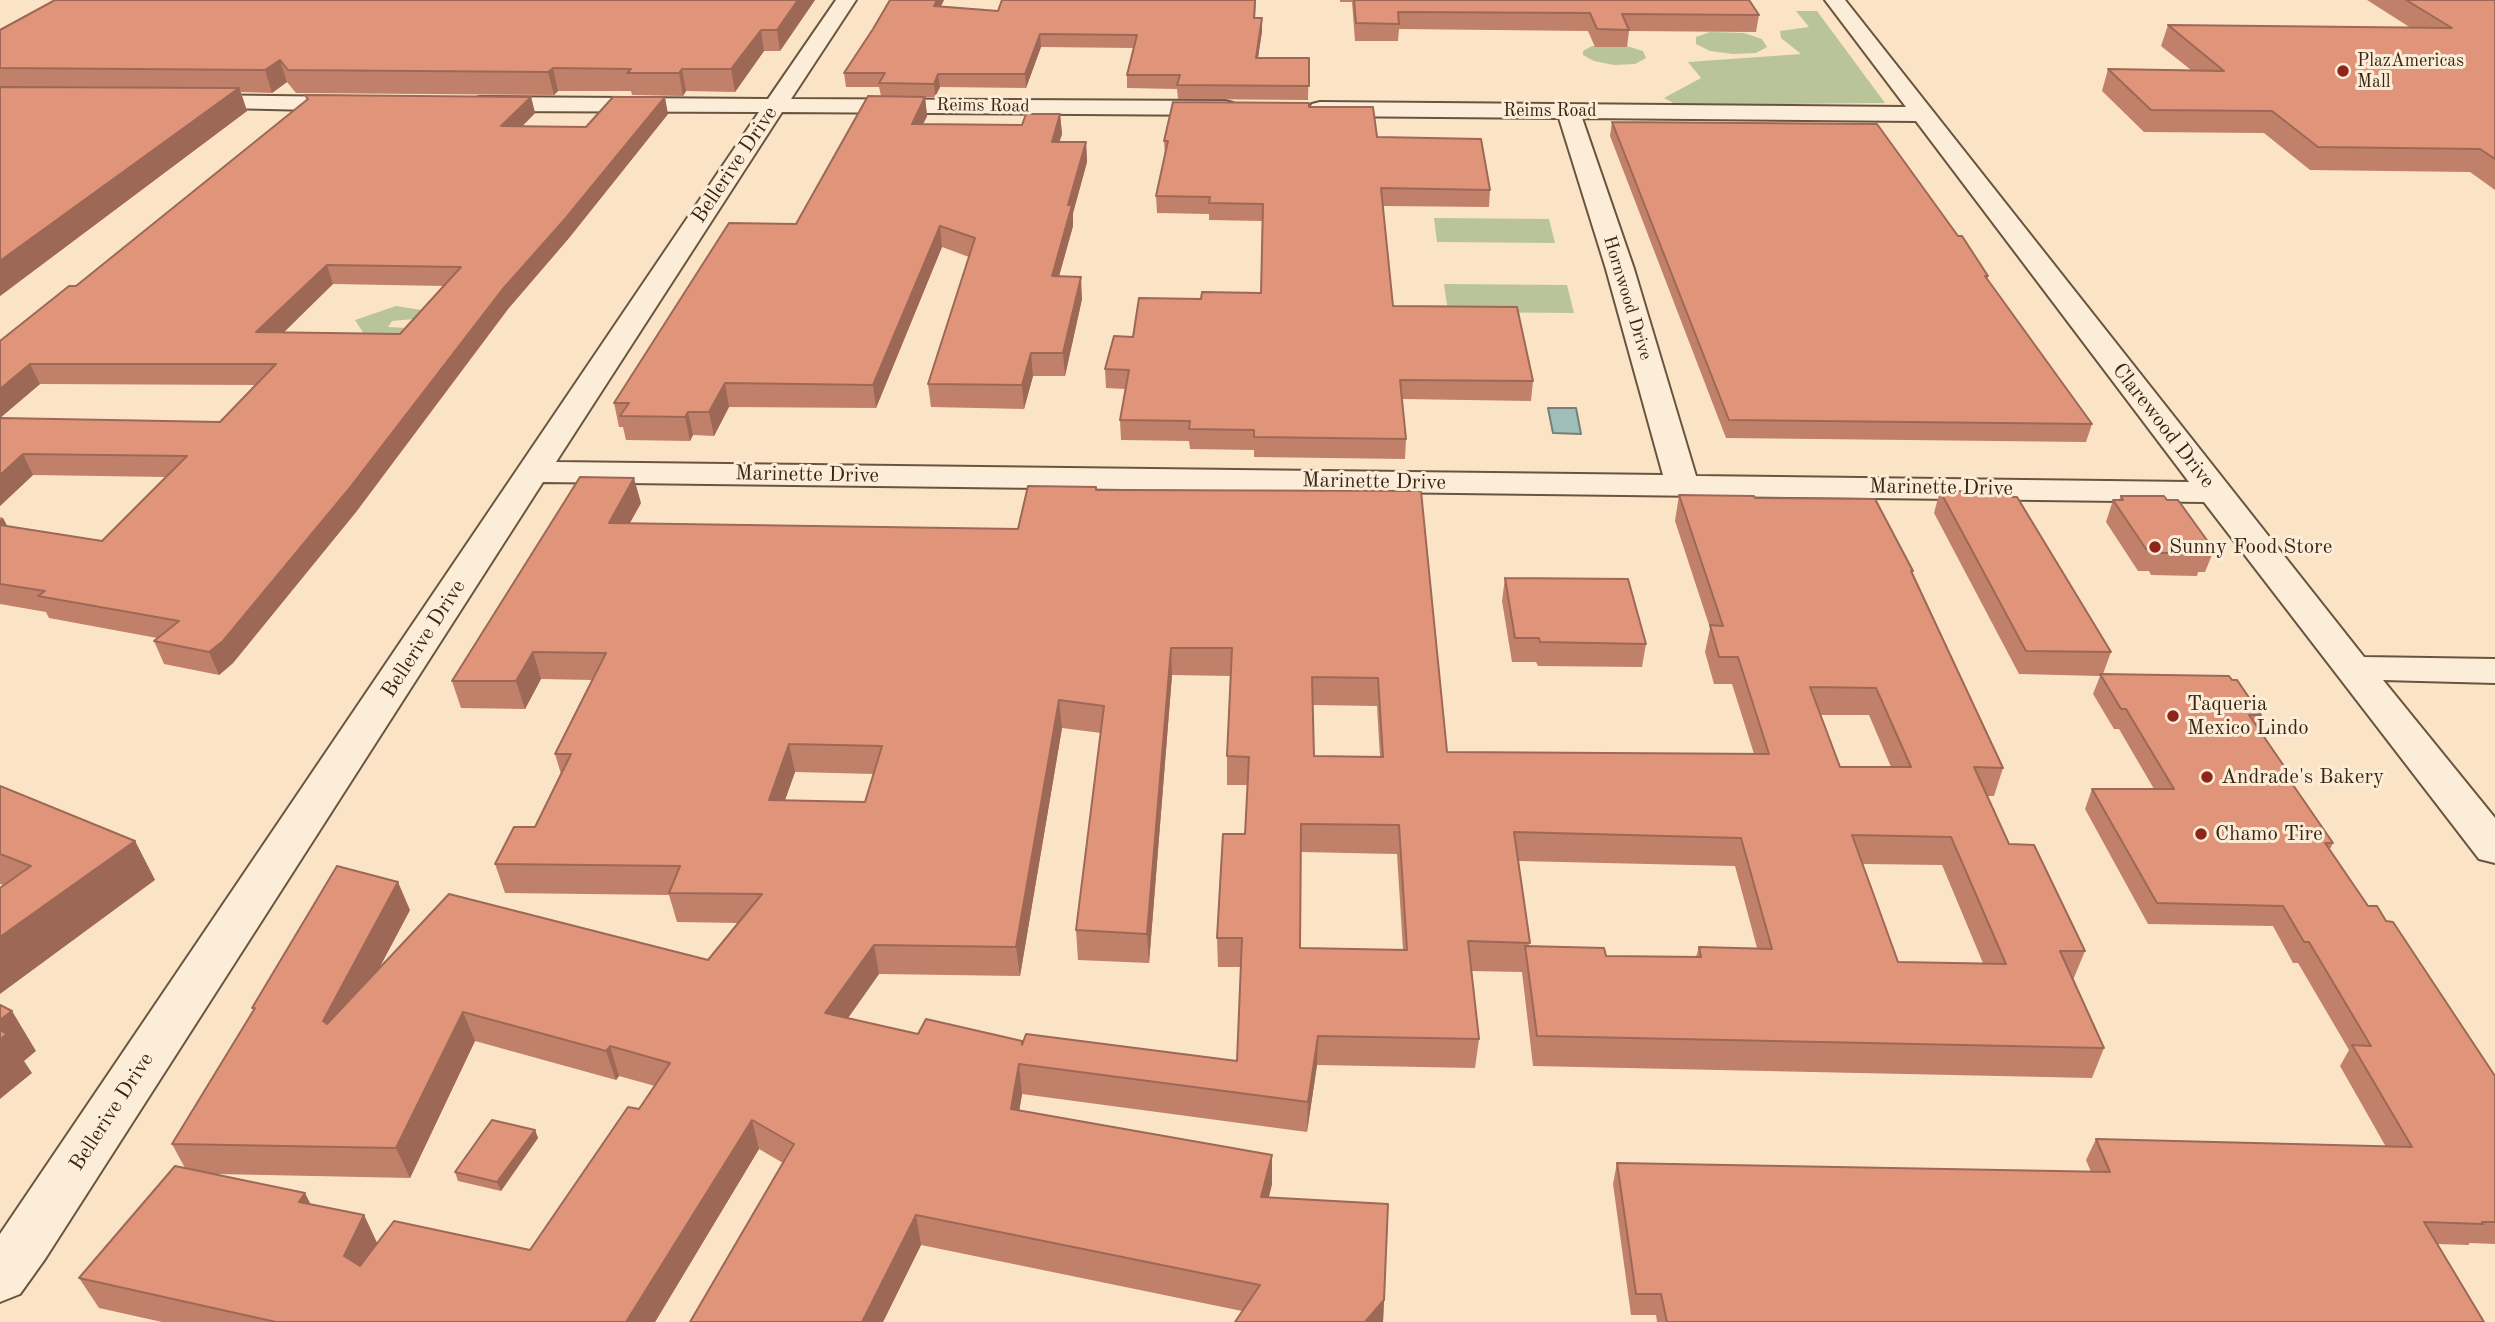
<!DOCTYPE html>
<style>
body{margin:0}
canvas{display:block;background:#fae4c5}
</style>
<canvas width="2495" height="1322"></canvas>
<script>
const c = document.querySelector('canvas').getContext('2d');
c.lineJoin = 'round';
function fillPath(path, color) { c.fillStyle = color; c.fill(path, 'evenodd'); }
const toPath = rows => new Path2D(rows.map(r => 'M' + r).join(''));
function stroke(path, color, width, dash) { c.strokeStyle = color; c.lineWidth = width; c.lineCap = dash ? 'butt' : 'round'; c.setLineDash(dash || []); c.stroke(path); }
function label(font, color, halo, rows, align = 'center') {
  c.font = font + ' "Old Standard TT",serif'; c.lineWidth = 6; c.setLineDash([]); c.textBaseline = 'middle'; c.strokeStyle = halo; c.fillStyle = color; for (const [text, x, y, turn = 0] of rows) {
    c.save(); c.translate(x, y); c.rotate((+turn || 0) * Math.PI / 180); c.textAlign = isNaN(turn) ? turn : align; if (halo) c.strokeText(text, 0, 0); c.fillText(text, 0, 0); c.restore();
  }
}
const green = toPath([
 [1796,11,1817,11,1885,103,1677,105,1664,98,1701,78,1688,62,1801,54,1781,38,1780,31,1809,27],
 [1710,32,1744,33,1762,39,1767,47,1756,53,1733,54,1710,51,1696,44,1696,37],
 [1620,44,1643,51,1646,58,1635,64,1614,65,1594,61,1583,55,1583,51,1592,46],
 [1434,218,1549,219,1555,243,1437,242],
 [1444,284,1567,285,1574,313,1448,312],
 [396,306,428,311,414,319,392,321,388,327,409,328,407,332,386,338,364,334,355,320]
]);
const water = toPath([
 [1548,408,1576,408,1581,434,1553,433,1548,408]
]);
const minor = toPath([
 [836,0,856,0,791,99,1225,101,1233,103,1236,108,1233,113,1225,115,782,112,556,462,1663,475,1606,269,1559,118,1320,116,1312,114,1309,109,1312,104,1320,102,1906,107,1825,0,1845,0,2364,657,2495,659,2495,683,2383,680,2495,818,2495,863,2479,859,2204,502,543,482,45,1259,20,1294,0,1302,0,1234,759,112,480,111,472,109,469,104,472,99,480,97,768,99,836,0],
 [1582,118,1916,121,2189,482,1696,476,1634,269,1582,118],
 [193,95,353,97,361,99,364,104,361,109,353,111,185,107,182,102,185,97,193,95]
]);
const wall = toPath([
 [815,0,780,51,764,51,735,92,686,91,683,96,632,95,631,91,558,91,554,95,296,93,287,82,272,93,241,92,247,111,0,296,0,30],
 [944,0,941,6,998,11,1002,0,1256,0,1255,18,1262,18,1262,31,1258,58,1309,58,1308,100,1178,99,1177,89,1127,88,1127,75,1134,48,1041,47,1026,88,940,87,935,97,925,97,927,116,923,124,1022,125,1060,114,1062,134,1059,142,1086,142,1087,162,1073,213,1073,226,1059,276,1082,299,1065,376,1033,376,1024,409,931,407,928,384,969,257,942,247,876,408,729,407,714,436,693,435,690,441,626,440,623,427,619,427,614,403,796,224,881,96,879,87,846,87,844,73],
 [1340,0,1749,0,1759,15,1756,32,1629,31,1627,47,1595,47,1588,31,1399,29,1398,41,1355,41,1352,2,1340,2],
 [2367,0,2495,0,2495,190,2470,172,2310,170,2264,133,2144,132,2102,91,2108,69,2191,70,2161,46,2168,25,2411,28],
 [305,95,531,97,535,113,522,126,586,127,668,114,569,238,508,309,356,512,233,663,219,675,164,664,154,641,157,638,49,618,46,612,0,604,0,517,3,518,7,526,102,541,166,477,33,475,0,506,0,341,76,286,307,100],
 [333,284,444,286,400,334,283,332],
 [40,384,257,385,220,422,0,418],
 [1309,107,1490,190,1489,207,1383,206,1393,306,1533,381,1531,401,1402,399,1406,439,1405,459,1254,457,1254,450,1190,449,1189,441,1121,440,1120,420,1125,389,1106,388,1105,369,1133,337,1201,299,1261,293,1262,221,1209,220,1209,214,1157,213,1156,196,1165,155,1164,141],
 [1612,122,1988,276,1987,279,2092,424,2086,442,1726,438,1610,136],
 [1096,490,1421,491,1447,752,1754,754,1732,684,1714,684,1705,652,1710,628,1675,521,1679,495,1755,498,1913,571,1912,574,2003,768,1994,796,1987,796,2009,844,2085,951,2073,980,2104,1048,2092,1078,1533,1066,1522,972,1471,971,1479,1039,1475,1068,1317,1065,1307,1132,1022,1094,1019,1110,1272,1155,1272,1184,1269,1197,1384,1300,1383,1322,1235,1322,1242,1311,921,1245,883,1322,690,1322,783,1163,759,1149,655,1322,162,1322,99,1308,79,1278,185,1168,172,1144,254,1011,252,1008,410,910,379,968,708,960,738,923,677,922,669,895,505,893,495,864,535,827,561,774,555,754,592,680,541,679,525,709,461,708,452,681,641,503,630,523,1018,529],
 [1172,675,1231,676,1227,756,1227,785,1248,785,1245,834,1217,938,1218,967,1241,967,1237,1061,1022,1041,918,1034,848,1018,879,974,1020,976,1062,728,1101,733,1076,930,1078,960,1149,963],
 [1313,705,1377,706,1380,757,1314,756],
 [1820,715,1869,715,1891,767,1840,767],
 [795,772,874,774,865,802,785,800],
 [1301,852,1397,854,1403,950,1300,948],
 [1518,861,1735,866,1757,948,1699,947,1696,957,1606,956,1529,946],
 [1862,864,1942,865,1983,963,1898,962],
 [475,1041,616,1080,619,1076,655,1086,639,1109,530,1250,377,1243,364,1215,311,1204,217,1174,410,1178],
 [1940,491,2111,652,2103,674,2261,715,2256,726,2286,769,2284,773,2333,843,2330,849,2368,906,2386,921,2495,1076,2495,1244,2470,1243,2468,1245,2437,1244,2484,1322,1657,1322,1656,1315,1631,1315,1613,1184,1617,1163,2091,1172,2086,1160,2096,1139,2386,1147,2340,1066,2349,1050,2298,963,2293,963,2273,926,2148,924,2085,809,2092,789,2154,789,2119,729,2114,729,2093,694,2100,676,2019,674,1934,513],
 [2121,496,2167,500,2214,550,2205,572,2198,572,2197,576,2151,575,2149,571,2138,571,2106,522,2113,500,2119,500],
 [1505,578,1646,644,1642,667,1538,666,1536,662,1512,662,1502,601],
 [0,786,135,841,155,880,4,885,0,884],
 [535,1130,538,1138,501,1191,458,1181,455,1172]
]);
const shadedWall = toPath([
 [798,0,815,0,780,51,777,30],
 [937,0,944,0,935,18,934,6],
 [1262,18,1262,31,1256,71,1256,58],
 [761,30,764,51,735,92,731,69],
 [1040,34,1041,47,1026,88,1025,74],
 [280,60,287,82,272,93,265,70],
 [553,68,558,91,554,95,548,72],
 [682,69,686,91,683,96,679,73],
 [938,74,940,87,935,97,934,84],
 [239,88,247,111,0,296,0,261],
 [531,97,535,113,506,143,501,126],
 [665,97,668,114,569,238,508,309,356,512,233,663,219,675,209,652,502,290],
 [925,97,927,116,914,143,912,124],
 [1060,114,1062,134,1053,162,1052,142],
 [1086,142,1087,162,1073,213,1073,226,1053,298,1052,276,1068,205],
 [940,226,942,247,876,408,873,385],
 [327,265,333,284,264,352,256,332],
 [1081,277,1082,299,1065,376,1063,353],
 [1031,353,1033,376,1024,409,1022,385],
 [30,364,40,384,0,418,0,389],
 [725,383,729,407,714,436,709,412],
 [688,412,693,435,690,441,685,417],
 [23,454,33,475,0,506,0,475],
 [634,478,641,503,615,549,609,523],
 [3,518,14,539,0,537,0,520],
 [1171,648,1172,675,1149,963,1147,934],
 [533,652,541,679,525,709,516,681],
 [1059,700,1062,728,1020,976,1016,947],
 [789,744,795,772,775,828,769,800],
 [135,841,155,880,0,994,0,937],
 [398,882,410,910,336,1050,323,1021],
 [874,945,879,974,831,1042,825,1013],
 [12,1011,36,1051,24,1061,32,1073,0,1099,0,1020],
 [463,1012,475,1041,410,1178,396,1148],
 [1318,1036,1317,1065,1307,1132,1308,1102],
 [610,1046,619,1076,616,1080,606,1051],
 [1019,1064,1022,1094,1015,1138,1011,1109],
 [752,1120,759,1149,655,1322,626,1322],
 [535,1130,538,1138,501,1191,497,1182],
 [1272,1155,1272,1184,1261,1226,1261,1197],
 [305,1193,320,1223,299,1202],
 [364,1215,378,1245,359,1286,344,1256],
 [916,1215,921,1245,883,1322,862,1322],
 [1384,1300,1383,1322,1365,1322]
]);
const building = toPath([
 [55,0,798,0,777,30,761,30,731,69,682,69,679,73,627,73,631,69,553,68,548,72,288,70,280,60,265,70,0,68,0,30,55,0],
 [890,0,937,0,934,6,998,11,1002,0,1255,0,1254,18,1262,18,1256,58,1309,58,1309,86,1177,85,1180,75,1127,75,1137,35,1040,34,1025,74,938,74,934,84,879,83,885,73,844,73,873,29,890,0],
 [1354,0,1749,0,1759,15,1622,14,1629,30,1597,29,1590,13,1398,12,1399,24,1356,23,1354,0],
 [2406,0,2495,0,2495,159,2480,149,2318,147,2272,111,2151,110,2108,69,2224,71,2168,25,2452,28,2406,0],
 [0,87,239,88,0,261,0,87],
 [305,95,531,97,501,126,586,127,613,97,665,97,565,219,502,290,348,490,223,641,209,652,154,641,179,621,38,596,45,591,0,584,0,525,102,541,187,456,23,454,0,475,0,418,220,422,276,364,30,364,0,389,0,341,69,286,76,286,308,99,305,95],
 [327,265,461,267,400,334,256,332,327,265],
 [868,96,925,97,912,124,1022,125,1026,114,1060,114,1052,142,1086,142,1068,205,1072,205,1052,276,1081,277,1063,353,1031,353,1022,385,928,384,975,238,940,226,873,385,725,383,709,412,688,412,685,417,620,416,629,403,614,403,729,223,796,224,868,96],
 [1173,102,1309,103,1309,107,1373,107,1377,137,1481,139,1490,190,1381,188,1393,306,1517,307,1533,381,1400,380,1406,439,1254,437,1254,430,1189,429,1190,421,1120,420,1129,370,1105,369,1114,336,1133,337,1139,298,1201,299,1202,292,1261,293,1263,204,1209,203,1210,197,1156,196,1168,141,1164,141,1173,102],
 [1612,122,1877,124,1958,236,1962,236,1988,276,1985,276,2092,424,1729,420,1612,122],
 [580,477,634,478,609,523,1018,529,1028,486,1096,487,1096,490,1421,491,1447,752,1769,754,1738,657,1719,657,1710,625,1723,626,1679,495,1754,496,1755,498,1875,499,1913,571,1911,571,2003,768,1974,767,2009,844,2034,845,2085,951,2060,951,2104,1048,1537,1036,1525,946,1604,948,1606,956,1701,957,1699,947,1772,949,1741,838,1514,832,1530,943,1468,941,1479,1039,1318,1036,1308,1102,1019,1064,1011,1109,1272,1155,1261,1197,1388,1204,1384,1300,1365,1322,1235,1322,1260,1285,916,1215,862,1322,690,1322,794,1144,752,1120,626,1322,276,1322,79,1278,175,1166,305,1193,299,1202,364,1215,344,1256,360,1266,394,1221,530,1250,628,1107,639,1109,670,1063,610,1046,606,1051,463,1012,396,1148,172,1144,255,1008,252,1008,337,866,398,882,323,1021,327,1024,449,894,708,960,762,894,669,893,680,866,495,864,514,827,535,827,571,754,555,754,606,653,533,652,516,681,452,681,580,477],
 [1171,648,1232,648,1227,756,1249,757,1245,834,1223,834,1217,938,1242,938,1237,1061,1026,1034,1022,1045,1022,1041,926,1019,918,1034,825,1013,874,945,1016,947,1059,700,1104,706,1076,930,1147,934,1171,648],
 [1312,677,1378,678,1383,757,1314,756,1312,677],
 [1810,687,1876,688,1911,767,1840,767,1810,687],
 [789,744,882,746,865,802,769,800,789,744],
 [1301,824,1399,825,1407,950,1300,948,1301,824],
 [1852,835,1951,837,2006,964,1898,962,1852,835],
 [1940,491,2005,492,2008,497,2017,497,2111,652,2026,651,1940,491],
 [2121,496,2164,496,2167,500,2178,500,2214,550,2203,549,2206,553,2160,553,2157,549,2146,549,2113,500,2123,500,2121,496],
 [1505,578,1628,579,1646,644,1540,642,1539,638,1515,638,1505,578],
 [2100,674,2229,676,2232,680,2237,680,2261,715,2249,715,2286,769,2282,769,2333,843,2325,843,2368,906,2377,906,2386,921,2393,922,2495,1076,2495,1222,2482,1222,2483,1224,2424,1222,2484,1322,1667,1322,1661,1294,1636,1294,1617,1163,2110,1172,2096,1139,2412,1147,2352,1045,2371,1046,2309,942,2304,942,2283,906,2157,903,2092,789,2174,789,2126,709,2121,709,2100,674],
 [0,786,135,841,0,937,0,888,31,866,0,854,0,786],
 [0,1005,12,1011,0,1020,0,1005],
 [0,1030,7,1034,0,1039,0,1030],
 [492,1120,535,1130,497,1182,455,1172,492,1120]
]);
const markers = [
 [2343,71,7,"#8f2418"],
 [2155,547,7,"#8f2418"],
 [2173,716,7,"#8f2418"],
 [2207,777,7,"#8f2418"],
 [2201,834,7,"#8f2418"]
];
const farPoinames = [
 ["PlazAmericas",2357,61],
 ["Mall",2357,82]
];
const farStreetnames = [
 ["Reims Road",983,106,1],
 ["Reims Road",1550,111],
 ["Hornwood Drive",1627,298,73]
];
const streetNames = [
 ["Bellerive Drive",735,165,-56],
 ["Clarewood Drive",2163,426,52],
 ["Marinette Drive",807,475,1],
 ["Marinette Drive",1374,482,1],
 ["Marinette Drive",1941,488,1],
 ["Bellerive Drive",424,639,-57],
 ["Bellerive Drive",112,1112,-57]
];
const poiNames = [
 ["Sunny Food Store",2169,547],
 ["Taqueria",2187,704],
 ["Mexico Lindo",2187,728],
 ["Andrade's Bakery",2221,777],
 ["Chamo Tire",2215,834]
];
fillPath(green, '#b9c598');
fillPath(water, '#9fbeba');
stroke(water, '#778077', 2);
stroke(minor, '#6a543f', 4);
fillPath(minor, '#fcedd9');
fillPath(wall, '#c1806a');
fillPath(shadedWall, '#9d6856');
fillPath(building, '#e0957b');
stroke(building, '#9d6856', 2);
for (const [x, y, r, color] of markers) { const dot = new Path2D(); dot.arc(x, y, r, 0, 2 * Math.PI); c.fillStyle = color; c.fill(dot); stroke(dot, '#fcedd9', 2.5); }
label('18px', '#3a2412', '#fcedd9', farPoinames, 'left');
label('18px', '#3a2412', '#fcedd9', farStreetnames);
label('21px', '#3a2412', '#fcedd9', streetNames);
label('21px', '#3a2412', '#fcedd9', poiNames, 'left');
</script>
